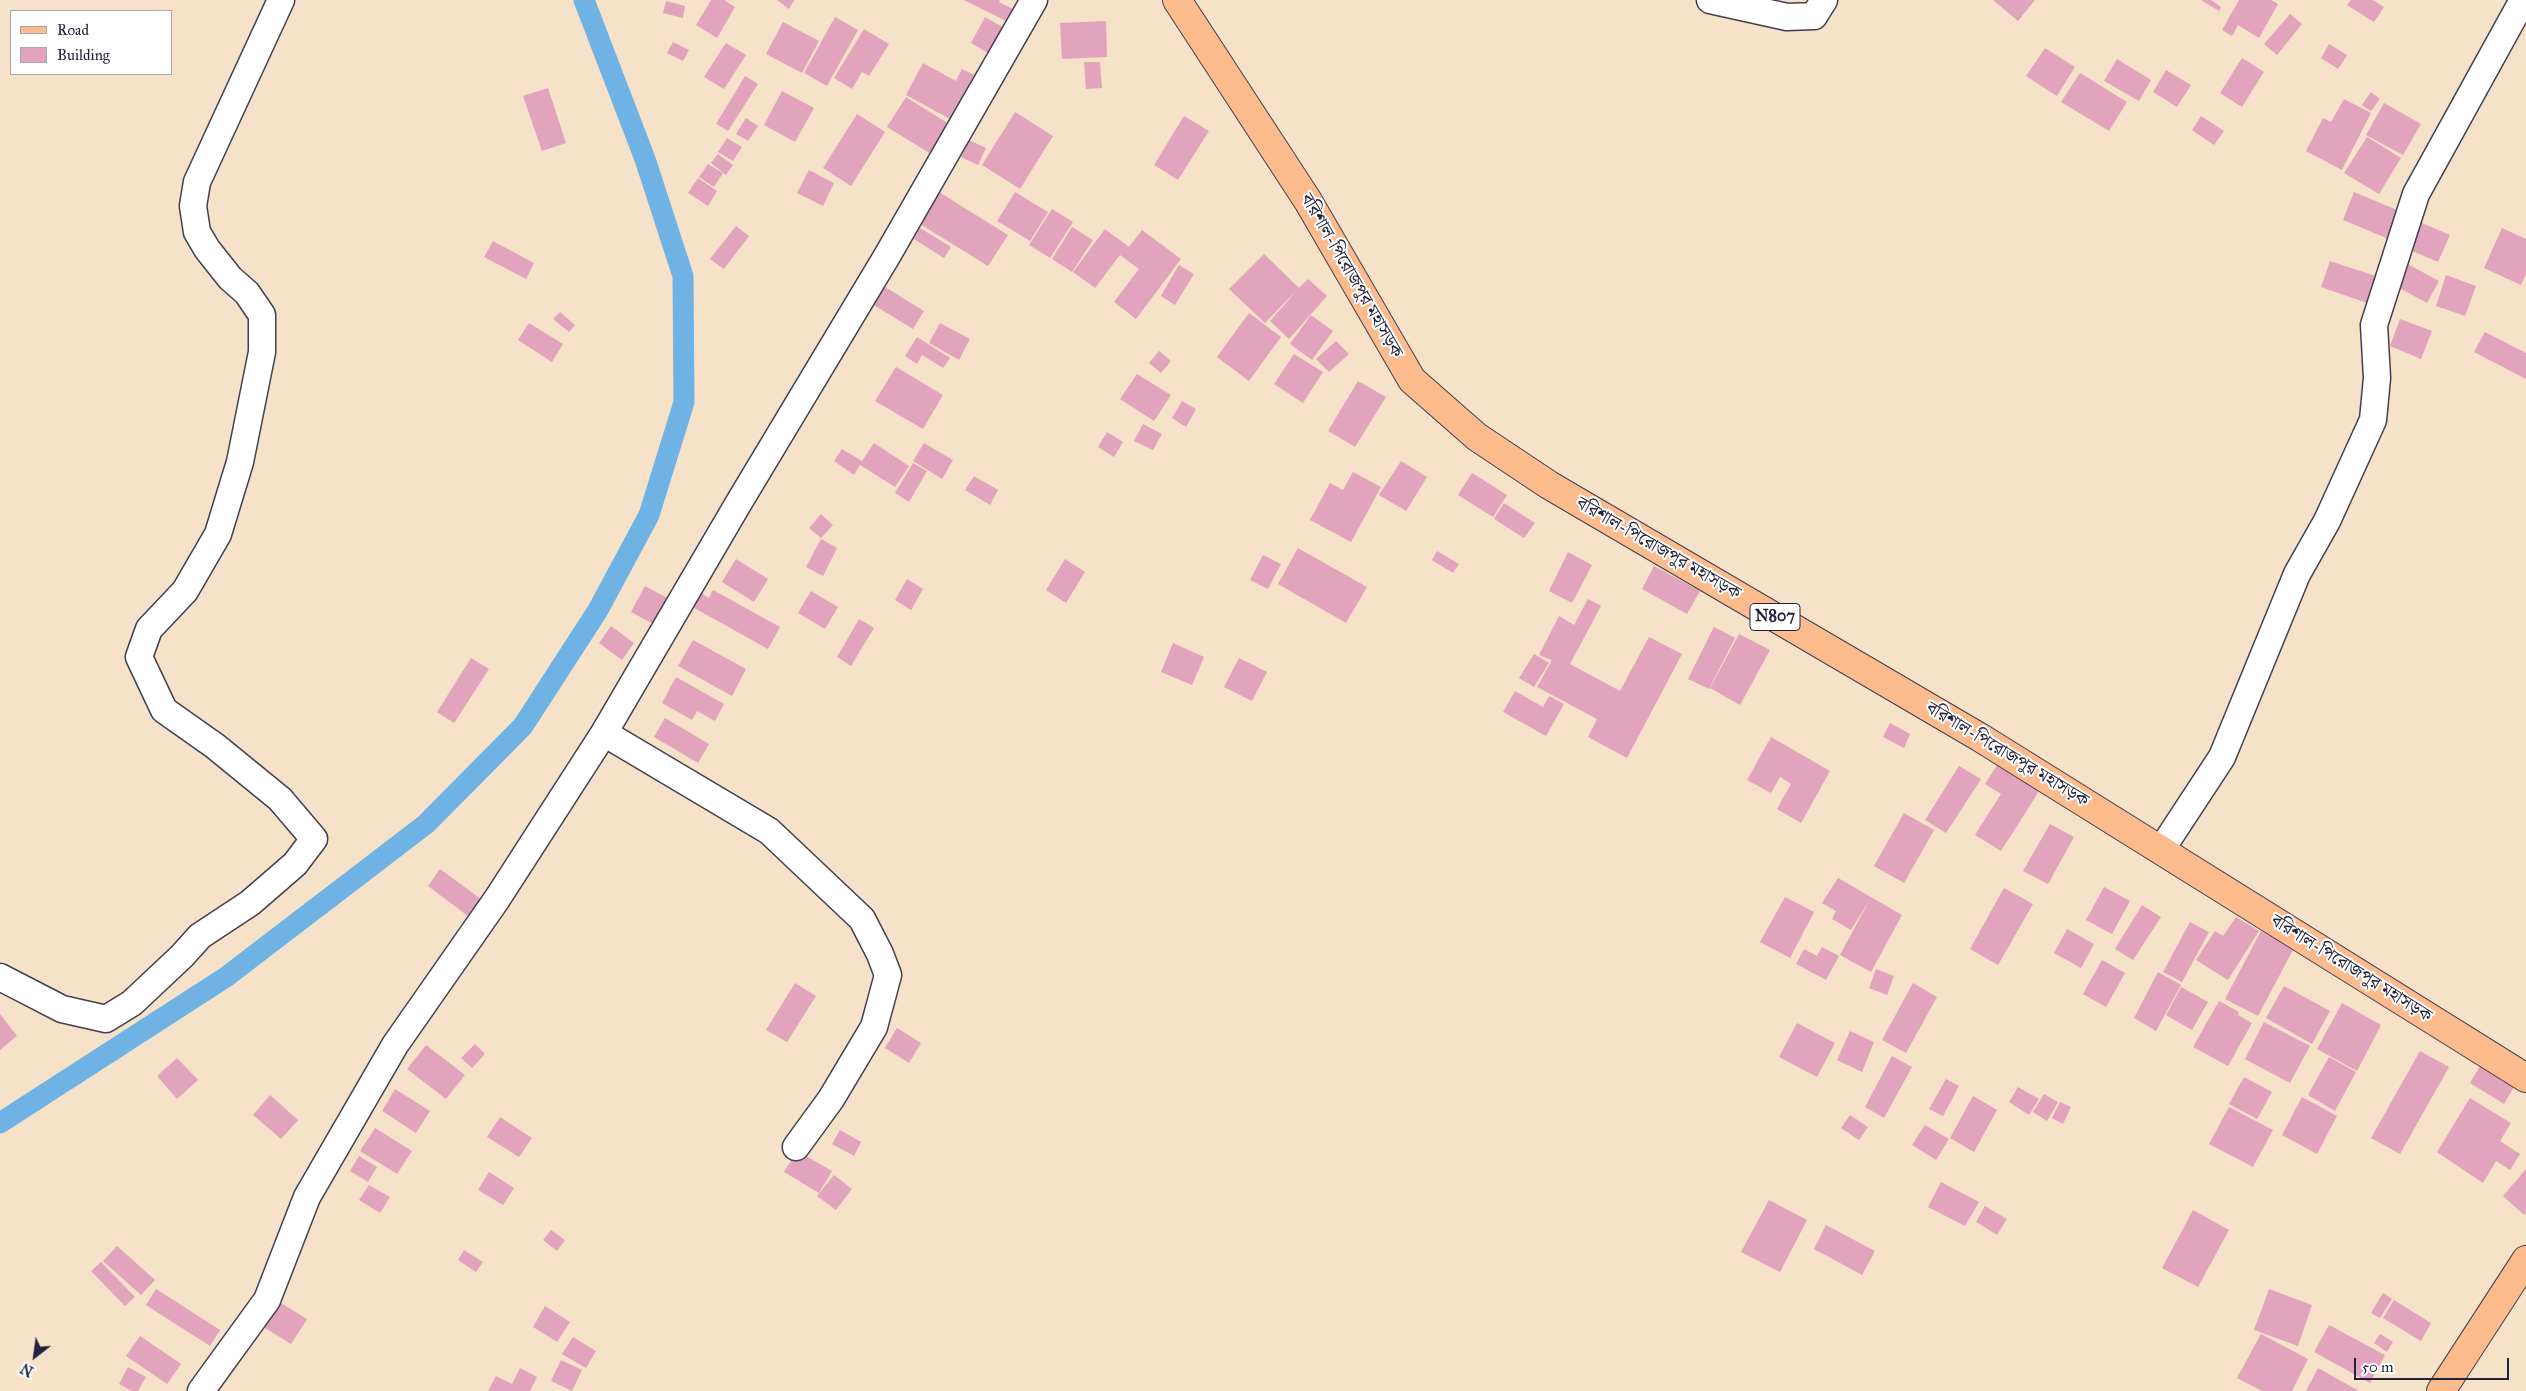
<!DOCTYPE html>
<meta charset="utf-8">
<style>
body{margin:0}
#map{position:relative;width:2526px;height:1391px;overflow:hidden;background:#f5e2c9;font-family:"IM FELL Great Primer",serif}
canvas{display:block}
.legend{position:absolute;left:10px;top:10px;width:162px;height:65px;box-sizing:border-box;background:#fff;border:1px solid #a7a7b1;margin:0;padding:6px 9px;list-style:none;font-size:15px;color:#22223b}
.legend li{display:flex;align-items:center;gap:10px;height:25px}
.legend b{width:25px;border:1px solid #a7a7b1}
.north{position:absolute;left:10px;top:1331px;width:50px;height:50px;-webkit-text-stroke:4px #fff;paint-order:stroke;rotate:210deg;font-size:14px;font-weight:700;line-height:20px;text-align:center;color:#22223b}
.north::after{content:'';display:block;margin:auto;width:18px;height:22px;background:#22223b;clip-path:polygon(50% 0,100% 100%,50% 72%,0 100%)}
.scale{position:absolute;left:2354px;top:1358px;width:155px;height:22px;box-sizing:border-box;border:2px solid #22223b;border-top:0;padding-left:6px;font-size:15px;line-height:18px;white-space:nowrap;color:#22223b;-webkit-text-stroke:4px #fff;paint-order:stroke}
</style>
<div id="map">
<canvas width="2526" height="1391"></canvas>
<ul class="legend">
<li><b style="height:6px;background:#fbbb8d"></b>Road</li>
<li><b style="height:14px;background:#e2a3bd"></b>Building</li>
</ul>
<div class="north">N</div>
<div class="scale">50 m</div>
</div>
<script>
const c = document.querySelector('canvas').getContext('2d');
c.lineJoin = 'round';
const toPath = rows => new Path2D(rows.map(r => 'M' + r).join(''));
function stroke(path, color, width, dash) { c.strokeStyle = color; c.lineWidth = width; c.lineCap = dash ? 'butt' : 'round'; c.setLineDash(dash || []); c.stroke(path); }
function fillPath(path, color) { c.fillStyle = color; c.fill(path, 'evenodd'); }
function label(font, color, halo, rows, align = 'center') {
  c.font = font + ' "IM FELL Great Primer","Noto Serif Bengali",serif'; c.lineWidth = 4; c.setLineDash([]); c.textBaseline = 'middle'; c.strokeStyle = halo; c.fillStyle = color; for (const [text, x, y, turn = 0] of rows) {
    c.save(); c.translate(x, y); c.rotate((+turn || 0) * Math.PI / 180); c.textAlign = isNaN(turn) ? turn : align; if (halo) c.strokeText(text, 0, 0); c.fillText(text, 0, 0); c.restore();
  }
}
const canal = toPath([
 [0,1123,226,977,426,824,523,726,598,610,649,515,684,402,683,276,645,159,584,0]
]);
const building = toPath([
 [711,0,724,0,735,7,717,38,696,25],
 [777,0,794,0,789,9],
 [964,0,1000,0,999,2,1015,10,1008,22],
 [1993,0,2035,0,2018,21],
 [2201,0,2211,0,2221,7,2219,11],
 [2239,0,2271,0,2278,4,2259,38,2238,25,2232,36,2222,30],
 [2351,0,2373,0,2384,7,2374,22,2347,5],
 [666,1,685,6,683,18,663,13],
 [2290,14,2302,24,2277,55,2264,44],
 [835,17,858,30,827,86,804,73],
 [985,17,1006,29,991,55,971,43],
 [1106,21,1107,57,1062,59,1060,23],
 [783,22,819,41,802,73,766,54],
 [864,29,889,44,869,76,862,72,852,89,834,78],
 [673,42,689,50,683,61,667,53],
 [726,43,746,55,724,89,704,77],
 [2329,44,2347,55,2338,69,2321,58],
 [2045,48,2075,67,2057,96,2026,76],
 [2242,58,2264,72,2242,107,2220,93],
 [2117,59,2151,80,2139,101,2104,81],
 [1084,62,1100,62,1102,88,1086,89],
 [923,63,956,81,962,69,974,75,950,119,906,95],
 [2166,70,2191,85,2177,107,2153,92],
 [2080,73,2127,102,2109,131,2061,102],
 [745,76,758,84,728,131,716,124],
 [548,88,566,143,542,151,523,96],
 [782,91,814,108,795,142,764,125],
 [2371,92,2380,99,2371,111,2362,105],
 [906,97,949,124,931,154,887,127],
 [2344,99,2371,113,2342,170,2306,151,2323,118,2331,122],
 [2384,103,2421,124,2403,155,2366,135],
 [1015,112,1053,136,1020,189,982,165],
 [857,114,885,132,851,186,823,168],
 [1184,116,1209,131,1178,180,1154,165],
 [2201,116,2224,131,2214,145,2192,130],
 [746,118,758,126,748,141,736,134],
 [2367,137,2401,158,2379,194,2344,173],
 [727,138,742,147,733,161,718,152],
 [969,140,986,148,978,165,961,157],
 [718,154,733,165,726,175,711,163],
 [708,164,723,173,714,187,699,177],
 [809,170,834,183,823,206,797,193],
 [698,178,717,191,708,206,688,193],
 [939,192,1008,235,988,266,920,224],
 [1015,192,1048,212,1030,241,997,221],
 [2354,192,2402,212,2391,240,2343,220],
 [1052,209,1073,222,1050,258,1029,245],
 [2415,220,2450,235,2438,262,2403,247],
 [736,226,749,236,724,269,710,259],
 [1072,227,1093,240,1072,272,1052,259],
 [920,228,951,247,944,258,914,239],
 [2502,228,2526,239,2526,274,2521,285,2484,268],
 [1105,229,1129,247,1142,230,1181,259,1136,319,1114,302,1139,269,1120,255,1095,288,1073,272],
 [493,241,534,263,526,279,484,257],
 [1264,254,1299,288,1308,279,1327,296,1289,339,1270,321,1298,289,1265,323,1229,289],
 [2330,261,2382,278,2373,305,2321,287],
 [2404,262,2439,281,2427,303,2392,284],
 [1179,265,1194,274,1175,305,1161,296],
 [2446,275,2476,286,2465,316,2436,306],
 [880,284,924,311,913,329,869,302],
 [560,312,575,325,569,332,553,319],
 [1249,313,1281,337,1249,381,1217,357],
 [1311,315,1333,331,1312,360,1290,344],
 [2400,319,2432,331,2421,359,2390,346],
 [529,323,563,344,552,362,518,340],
 [940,323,970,339,959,360,929,343],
 [2485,332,2526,353,2526,379,2474,352],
 [917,337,950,358,943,368,922,355,917,364,905,356],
 [1336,341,1349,354,1329,372,1316,359],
 [1159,351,1171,361,1161,373,1149,363],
 [1294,354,1323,372,1303,403,1274,384],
 [896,367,943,395,923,429,875,401],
 [1137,374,1171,395,1154,421,1120,399],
 [1358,381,1386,397,1355,447,1328,431],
 [1182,401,1196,409,1186,427,1172,418],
 [1143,424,1162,434,1153,450,1134,441],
 [1107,432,1123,442,1114,457,1098,447],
 [874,443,909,466,895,487,860,465,854,475,834,461,842,449,862,461],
 [924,443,953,460,942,479,913,461],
 [1401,461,1427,477,1406,511,1379,495],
 [913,463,927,471,909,502,895,493],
 [1353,472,1381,487,1351,542,1310,520,1330,483,1343,490],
 [1472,473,1507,495,1493,517,1458,495],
 [974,476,998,490,990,505,965,490],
 [1504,503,1535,523,1524,538,1494,519],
 [821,514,833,525,821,538,809,528],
 [821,539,837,548,823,576,806,567],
 [1298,548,1367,587,1346,623,1278,584],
 [1437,551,1459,564,1453,573,1432,560],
 [1568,552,1592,565,1572,603,1549,591],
 [1263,555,1281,564,1268,589,1250,580],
 [736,559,768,579,754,602,722,582],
 [1065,559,1085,572,1066,603,1046,590],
 [1654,566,1700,591,1687,614,1642,589],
 [907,579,923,589,911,610,895,600],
 [645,586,671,600,657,626,631,612],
 [696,590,709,598,713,590,780,627,768,649,687,604],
 [811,591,838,607,825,629,798,613],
 [1588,599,1601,606,1570,664,1620,691,1649,637,1682,654,1627,758,1588,737,1597,719,1537,687,1552,660,1539,655,1559,616,1574,625],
 [859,619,874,628,851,666,837,657],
 [611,626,634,643,622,660,599,643],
 [1714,627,1735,638,1709,689,1688,679],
 [1739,634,1770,650,1740,705,1710,688],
 [693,640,746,669,732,696,678,666],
 [1173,643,1204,657,1192,685,1161,672],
 [1534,654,1549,663,1534,687,1519,678],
 [471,658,489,669,454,723,437,712],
 [1239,658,1267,672,1252,701,1224,687],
 [676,677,724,704,715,721,697,711,692,720,662,703],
 [1515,691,1543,707,1549,696,1564,704,1546,736,1503,712],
 [665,718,709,744,698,763,654,737],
 [1890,723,1910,734,1904,748,1883,737],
 [1771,737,1830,771,1801,823,1777,809,1791,784,1780,777,1771,793,1747,780],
 [1999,762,2041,788,2001,851,1975,835,2001,794,1985,784],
 [1959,766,1981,779,1946,833,1925,820],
 [1904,813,1934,830,1904,883,1874,866],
 [2050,824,2074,837,2048,884,2023,871],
 [440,869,481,899,468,916,428,886],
 [1838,878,1902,915,1871,972,1840,955,1869,901,1851,930,1832,919,1836,911,1822,903],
 [2104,887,2130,901,2112,934,2086,920],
 [2004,888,2033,904,1998,965,1970,949],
 [1785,897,1814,912,1790,958,1760,942],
 [2142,905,2161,917,2133,960,2115,949],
 [2236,917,2259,931,2228,980,2196,960,2215,931,2223,936],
 [2190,922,2209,932,2182,982,2163,972],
 [2067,929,2094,944,2081,968,2054,953],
 [2261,931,2294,948,2258,1016,2225,999],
 [1822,947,1839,956,1826,980,1796,964,1804,949,1817,956],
 [2102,960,2125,973,2106,1007,2083,994],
 [1876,969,1894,976,1887,995,1869,988],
 [2158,972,2181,985,2156,1031,2134,1018],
 [795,983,816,996,787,1042,766,1030],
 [1913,983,1937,997,1906,1053,1882,1040],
 [2284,986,2330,1011,2312,1044,2266,1018],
 [2181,987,2208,1002,2192,1030,2166,1015],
 [2219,1001,2239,1012,2238,1015,2252,1023,2228,1066,2193,1047],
 [2342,1003,2381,1025,2357,1071,2317,1049],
 [0,1014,17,1036,0,1050],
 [2264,1022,2310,1046,2290,1083,2245,1059],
 [1797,1023,1835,1043,1817,1077,1779,1057],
 [897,1028,921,1043,909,1063,885,1048],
 [1850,1031,1874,1042,1862,1072,1837,1060],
 [475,1044,485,1054,472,1068,461,1058],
 [426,1045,465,1075,446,1099,407,1069],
 [2420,1051,2449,1067,2400,1154,2371,1138],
 [1892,1056,1912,1067,1884,1118,1865,1107],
 [2329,1057,2356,1072,2335,1111,2308,1095],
 [177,1058,198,1080,177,1099,157,1076],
 [2480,1066,2514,1087,2504,1104,2470,1083],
 [2244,1077,2272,1092,2257,1119,2229,1104],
 [1946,1079,1959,1086,1943,1116,1929,1109],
 [2018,1087,2039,1099,2029,1115,2009,1102],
 [395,1089,430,1111,416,1133,382,1111],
 [2044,1094,2058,1102,2047,1121,2033,1112],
 [270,1095,298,1120,281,1139,253,1115],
 [1973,1096,1997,1110,1974,1152,1950,1138],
 [2302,1097,2337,1116,2317,1154,2282,1135],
 [2470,1098,2511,1123,2500,1141,2520,1154,2510,1170,2496,1161,2483,1183,2437,1152],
 [2060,1102,2071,1107,2063,1124,2052,1118],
 [2229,1107,2273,1130,2253,1167,2209,1144],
 [1850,1115,1868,1127,1859,1140,1841,1128],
 [500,1117,532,1138,519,1157,487,1137],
 [1925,1125,1949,1139,1936,1160,1912,1145],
 [375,1128,412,1151,397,1174,360,1151],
 [840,1130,861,1142,854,1156,832,1144],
 [797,1151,832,1171,819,1193,784,1172],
 [359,1156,377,1167,368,1182,350,1171],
 [2526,1169,2526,1213,2524,1215,2503,1196],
 [489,1172,514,1188,503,1205,478,1190],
 [834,1175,852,1189,836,1210,817,1196],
 [1941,1182,1979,1202,1965,1226,1928,1207],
 [369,1185,390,1197,380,1213,359,1200],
 [1769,1200,1807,1220,1780,1272,1741,1252],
 [1985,1206,2007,1219,1997,1235,1976,1222],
 [2193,1210,2229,1230,2198,1287,2162,1268],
 [1826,1225,1875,1251,1862,1275,1814,1249],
 [551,1230,565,1240,557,1251,543,1240],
 [117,1246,155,1280,141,1295,103,1261],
 [464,1250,483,1262,476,1272,458,1260],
 [101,1262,135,1297,125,1306,91,1271],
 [156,1289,220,1330,210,1346,146,1305],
 [2269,1289,2312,1305,2298,1346,2254,1330],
 [2383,1293,2392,1299,2380,1318,2371,1313],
 [273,1298,307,1319,291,1344,257,1323],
 [2394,1300,2431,1323,2421,1341,2383,1318],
 [545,1306,570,1322,557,1342,533,1327],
 [2329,1325,2385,1355,2370,1383,2314,1352],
 [2261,1334,2308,1359,2292,1391,2262,1391,2237,1378],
 [2380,1334,2393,1342,2387,1352,2374,1343],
 [140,1336,181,1364,167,1384,126,1356],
 [573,1337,596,1351,586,1368,562,1354],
 [561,1360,582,1370,572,1391,551,1381],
 [128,1367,146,1377,138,1391,132,1391,119,1384],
 [520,1368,537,1377,530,1391,488,1391,496,1376,512,1384],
 [2318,1368,2359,1391,2306,1391]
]);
const minor = toPath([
 [1710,0,1787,17,1814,16,1824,0],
 [604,733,769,831,862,919,880,954,888,975,874,1027,831,1099,796,1147],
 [2161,850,2222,757,2297,574,2327,521,2373,420,2377,378,2374,325,2416,194,2523,0],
 [0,977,62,1009,106,1019,132,1003,182,956,200,936,250,903,295,864,314,839,280,799,215,746,164,710,139,657,149,629,185,591,218,534,240,462,262,352,262,315,247,293,230,278,207,249,197,232,193,206,197,182,281,0],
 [201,1391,267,1300,307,1197,395,1045,497,899,604,733,738,504,887,256,1034,0]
]);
const major = toPath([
 [2441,1391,2526,1260]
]);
const highway = toPath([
 [1177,0,1308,201,1412,380,1477,437,1549,485,1981,738,2526,1078]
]);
const shields = [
 [1775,617,50]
];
const shieldNames = [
 ["N807",1775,617]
];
const streetNames = [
 ["বরিশাল-পিরোজপুর মহাসড়ক",1351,276,60],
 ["বরিশাল-পিরোজপুর মহাসড়ক",1658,549,30],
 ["বরিশাল-পিরোজপুর মহাসড়ক",2007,755,31],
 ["বরিশাল-পিরোজপুর মহাসড়ক",2351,969,32]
];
stroke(canal, '#6fb3e5', 21);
fillPath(building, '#e2a3bd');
stroke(minor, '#423f50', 29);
stroke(major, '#423f50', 30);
stroke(highway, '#423f50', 30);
stroke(minor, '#fff', 26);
stroke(major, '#fbbb8d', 28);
stroke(highway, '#fbbb8d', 28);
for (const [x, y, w] of shields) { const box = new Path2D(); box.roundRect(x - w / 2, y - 13.5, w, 27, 4); c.fillStyle = '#fff'; c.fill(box); stroke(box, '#22223b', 1); }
label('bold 16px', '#22223b', null, shieldNames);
label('18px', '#22223b', '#fff', streetNames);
</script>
